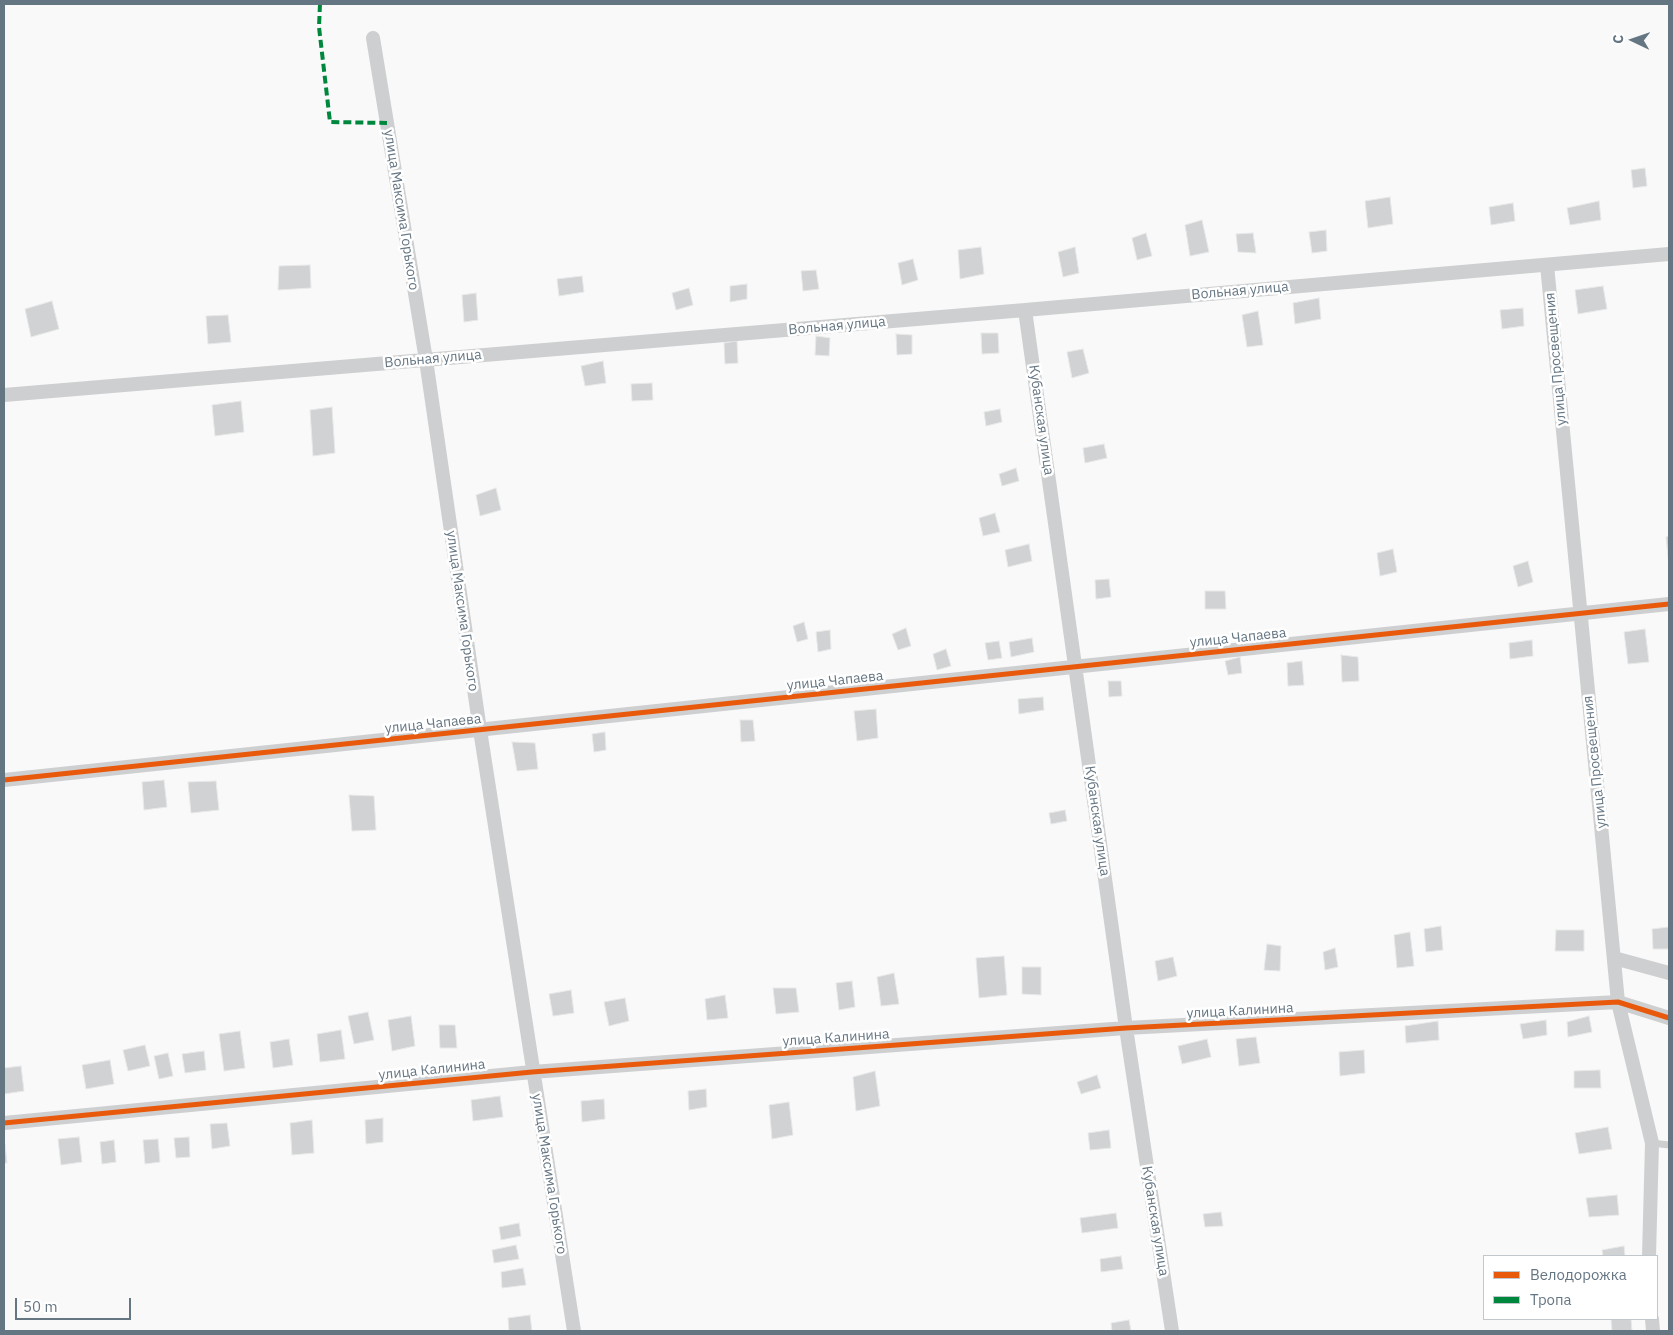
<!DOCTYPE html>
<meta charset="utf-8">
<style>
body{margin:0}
#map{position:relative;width:1673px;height:1335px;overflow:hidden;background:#f9f9f9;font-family:"IBM Plex Sans",sans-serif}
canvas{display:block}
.frame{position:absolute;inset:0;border:5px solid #657683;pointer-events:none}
.legend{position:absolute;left:1483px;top:1255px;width:175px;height:65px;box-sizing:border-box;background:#fff;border:1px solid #c1c8cd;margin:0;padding:6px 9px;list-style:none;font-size:15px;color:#657683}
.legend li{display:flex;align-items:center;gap:10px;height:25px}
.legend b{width:25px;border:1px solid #c1c8cd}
.north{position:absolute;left:1608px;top:15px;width:50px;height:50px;-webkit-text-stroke:4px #fff;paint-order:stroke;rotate:273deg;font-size:14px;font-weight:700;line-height:20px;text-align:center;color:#657683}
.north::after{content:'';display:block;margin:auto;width:18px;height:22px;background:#657683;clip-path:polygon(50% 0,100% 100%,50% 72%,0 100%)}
.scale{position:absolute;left:15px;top:1298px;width:116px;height:22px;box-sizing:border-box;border:2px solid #657683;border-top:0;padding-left:6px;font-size:15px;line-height:18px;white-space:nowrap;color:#657683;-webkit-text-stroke:4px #fff;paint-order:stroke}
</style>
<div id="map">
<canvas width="1673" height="1335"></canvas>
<div class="frame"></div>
<ul class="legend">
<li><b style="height:6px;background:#e8590c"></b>Велодорожка</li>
<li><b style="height:6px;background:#00873e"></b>Тропа</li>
</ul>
<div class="north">С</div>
<div class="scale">50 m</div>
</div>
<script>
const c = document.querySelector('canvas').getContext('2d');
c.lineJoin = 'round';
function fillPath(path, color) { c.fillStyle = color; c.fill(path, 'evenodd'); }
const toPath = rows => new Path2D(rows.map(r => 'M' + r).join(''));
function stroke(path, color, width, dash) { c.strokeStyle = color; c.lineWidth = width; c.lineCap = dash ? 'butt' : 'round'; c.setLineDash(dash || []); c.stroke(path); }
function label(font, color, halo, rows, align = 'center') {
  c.font = font + ' "IBM Plex Sans",sans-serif'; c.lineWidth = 5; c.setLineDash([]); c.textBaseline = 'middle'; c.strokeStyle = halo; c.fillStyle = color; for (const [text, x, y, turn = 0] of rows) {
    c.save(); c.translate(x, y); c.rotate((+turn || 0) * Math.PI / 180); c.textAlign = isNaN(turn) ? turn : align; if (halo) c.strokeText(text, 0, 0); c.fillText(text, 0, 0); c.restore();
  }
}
const building = toPath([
 [1645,168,1647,186,1633,188,1631,170,1645,168],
 [1390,197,1393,224,1368,228,1365,201,1390,197],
 [1599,201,1601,220,1570,225,1567,208,1599,201],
 [1513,203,1515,221,1491,225,1489,207,1513,203],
 [1202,220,1209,252,1190,256,1185,225,1202,220],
 [1326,230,1327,251,1312,253,1309,232,1326,230],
 [1146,233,1152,256,1137,260,1132,238,1146,233],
 [1253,233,1256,253,1238,252,1236,234,1253,233],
 [981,247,984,274,960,279,958,250,981,247],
 [1075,247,1079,273,1063,277,1058,252,1075,247],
 [913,259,918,280,902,285,898,263,913,259],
 [310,265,311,288,278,290,279,266,310,265],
 [816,270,819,289,803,291,801,271,816,270],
 [582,276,584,292,559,296,557,279,582,276],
 [747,284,747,299,730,302,730,286,747,284],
 [1603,286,1607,309,1578,314,1575,290,1603,286],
 [689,288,693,305,676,310,672,293,689,288],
 [476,293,478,320,464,322,462,295,476,293],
 [1319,298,1321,319,1295,324,1293,303,1319,298],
 [52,301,59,329,31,337,25,309,52,301],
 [1523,308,1524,326,1502,329,1500,310,1523,308],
 [1258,311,1263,345,1247,347,1242,315,1258,311],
 [228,315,231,342,208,344,206,316,228,315],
 [981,333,998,333,999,353,982,354,981,333],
 [896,334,912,335,912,354,897,355,896,334],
 [816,336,830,338,829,356,815,355,816,336],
 [737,341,738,363,725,364,724,343,737,341],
 [1083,349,1089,373,1072,378,1067,352,1083,349],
 [603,361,606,383,585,386,581,366,603,361],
 [652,383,653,400,632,401,631,384,652,383],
 [241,401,244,432,215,436,212,405,241,401],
 [332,407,335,453,313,456,310,410,332,407],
 [1000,409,1002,422,986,426,984,412,1000,409],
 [1104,444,1107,458,1085,463,1083,448,1104,444],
 [1016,468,1019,481,1002,486,999,474,1016,468],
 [496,488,501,510,480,516,476,495,496,488],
 [995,513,1000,532,983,536,979,518,995,513],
 [1669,536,1669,566,1666,537,1669,536],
 [1029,544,1032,561,1008,567,1005,550,1029,544],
 [1393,549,1397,572,1380,576,1377,553,1393,549],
 [1528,561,1533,582,1518,587,1513,566,1528,561],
 [1109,579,1111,597,1096,599,1095,580,1109,579],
 [1205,591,1225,591,1226,609,1205,609,1205,591],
 [804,622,808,639,797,642,793,626,804,622],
 [906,628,911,646,898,650,892,634,906,628],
 [1645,629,1649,662,1628,664,1624,632,1645,629],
 [830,630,831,649,818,652,816,632,830,630],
 [1032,638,1034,652,1011,657,1009,642,1032,638],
 [1532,640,1533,656,1510,659,1509,643,1532,640],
 [999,641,1002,658,988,660,985,643,999,641],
 [946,649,951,666,937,670,933,654,946,649],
 [1341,655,1358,657,1359,681,1342,682,1341,655],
 [1240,657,1242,673,1228,675,1225,661,1240,657],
 [1302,661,1304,685,1288,686,1287,663,1302,661],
 [1108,681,1121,681,1122,696,1109,697,1108,681],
 [1043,697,1044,710,1019,714,1018,699,1043,697],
 [876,709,878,738,857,741,854,711,876,709],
 [740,720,753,720,755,741,741,742,740,720],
 [605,732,606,750,594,752,592,734,605,732],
 [512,742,535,743,538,769,517,771,512,742],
 [164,780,167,807,144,810,142,782,164,780],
 [216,781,219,810,191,813,188,782,216,781],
 [349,795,374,796,376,830,352,831,349,795],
 [1065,810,1067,821,1051,824,1049,813,1065,810],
 [1441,926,1443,950,1426,952,1424,929,1441,926],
 [1669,927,1669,949,1653,949,1652,929,1669,927],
 [1556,930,1584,930,1584,951,1555,951,1556,930],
 [1410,932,1414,966,1397,968,1394,935,1410,932],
 [1267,944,1281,946,1280,971,1264,970,1267,944],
 [1335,948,1338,967,1325,970,1323,952,1335,948],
 [1004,956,1007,995,979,998,976,958,1004,956],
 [1173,957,1177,976,1158,981,1155,961,1173,957],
 [1022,967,1041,967,1041,995,1022,994,1022,967],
 [894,973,899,1004,881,1006,877,977,894,973],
 [852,981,855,1007,839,1010,836,983,852,981],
 [773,988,796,988,799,1012,776,1014,773,988],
 [571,990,574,1013,553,1016,549,994,571,990],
 [725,995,728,1018,707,1020,705,999,725,995],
 [625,998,629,1021,609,1026,604,1002,625,998],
 [368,1012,374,1040,354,1044,348,1016,368,1012],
 [411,1016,415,1046,392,1051,388,1020,411,1016],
 [1589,1016,1592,1032,1568,1037,1567,1022,1589,1016],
 [1546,1020,1547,1035,1523,1039,1520,1024,1546,1020],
 [1438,1021,1439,1040,1406,1043,1405,1026,1438,1021],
 [439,1025,455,1025,457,1048,440,1048,439,1025],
 [341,1030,345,1059,320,1062,317,1034,341,1030],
 [240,1031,245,1068,224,1071,219,1034,240,1031],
 [1256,1037,1260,1063,1239,1066,1236,1039,1256,1037],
 [289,1039,293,1065,273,1068,270,1042,289,1039],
 [1207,1039,1211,1057,1182,1064,1178,1046,1207,1039],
 [145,1045,150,1066,128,1071,123,1050,145,1045],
 [1364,1050,1365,1073,1340,1076,1339,1052,1364,1050],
 [204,1051,206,1070,185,1073,182,1054,204,1051],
 [168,1053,173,1076,159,1079,154,1056,168,1053],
 [110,1060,114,1084,86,1089,82,1065,110,1060],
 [21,1066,24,1091,4,1094,4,1068,21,1066],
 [1600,1070,1601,1088,1574,1088,1574,1071,1600,1070],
 [875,1071,880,1106,856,1111,853,1077,875,1071],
 [1097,1075,1101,1088,1081,1094,1077,1082,1097,1075],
 [706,1089,707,1107,689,1110,688,1091,706,1089],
 [500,1096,503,1117,473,1121,471,1100,500,1096],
 [604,1099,605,1119,582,1122,581,1101,604,1099],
 [789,1102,793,1135,772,1139,769,1105,789,1102],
 [383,1118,383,1142,366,1144,365,1120,383,1118],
 [312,1120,314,1153,292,1155,290,1123,312,1120],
 [227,1123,230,1146,212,1149,210,1124,227,1123],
 [1608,1127,1612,1149,1579,1154,1575,1133,1608,1127],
 [1109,1130,1111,1148,1090,1150,1088,1133,1109,1130],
 [79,1137,82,1162,61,1165,58,1139,79,1137],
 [189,1137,190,1157,176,1158,174,1138,189,1137],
 [158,1139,160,1162,145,1164,143,1140,158,1139],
 [114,1140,116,1162,102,1164,100,1142,114,1140],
 [4,1144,5,1144,7,1163,4,1163,4,1144],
 [1617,1195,1619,1215,1589,1217,1586,1198,1617,1195],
 [1221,1212,1223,1226,1205,1227,1203,1214,1221,1212],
 [1116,1213,1118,1228,1082,1233,1080,1218,1116,1213],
 [519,1223,521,1236,501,1240,499,1227,519,1223],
 [516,1245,519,1259,494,1263,492,1250,516,1245],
 [1624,1246,1625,1256,1603,1256,1602,1250,1624,1246],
 [1121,1256,1123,1269,1101,1272,1100,1259,1121,1256],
 [523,1268,526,1285,502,1288,501,1272,523,1268],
 [530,1315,532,1331,509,1331,508,1318,530,1315],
 [1611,1319,1631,1319,1632,1331,1612,1331,1611,1319],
 [1129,1320,1131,1331,1112,1331,1111,1323,1129,1320]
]);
const service = toPath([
 [1652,1143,1669,1145]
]);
const minor = toPath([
 [373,38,426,360,480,730,574,1331],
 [1547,265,1618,1002,1652,1143,1649,1256],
 [1025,310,1126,1028,1172,1331],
 [4,395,1025,310,1669,254],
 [4,780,1669,604],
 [1614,958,1669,973],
 [4,1123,532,1072,1126,1028,1618,1002,1669,1018],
 [1652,1319,1653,1331]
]);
const quiet = toPath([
 [320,4,319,27,330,122,387,123]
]);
const cycleway = toPath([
 [4,780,1669,604],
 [4,1123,532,1072,1126,1028,1618,1002,1669,1018]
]);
const streetNames = [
 ["улица Максима Горького",401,210,81],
 ["Вольная улица",1240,291,-5],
 ["Вольная улица",837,326,-5],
 ["Вольная улица",433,359,-5],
 ["улица Просвещения",1556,359,-95],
 ["Кубанская улица",1041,420,82],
 ["улица Максима Горького",462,611,82],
 ["улица Чапаева",1238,638,-6],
 ["улица Чапаева",835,681,-6],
 ["улица Чапаева",433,724,-6],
 ["улица Просвещения",1595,762,-96],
 ["Кубанская улица",1097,821,82],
 ["улица Калинина",1240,1011,-3],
 ["улица Калинина",836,1038,-4],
 ["улица Калинина",432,1070,-6],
 ["улица Максима Горького",549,1174,81],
 ["Кубанская улица",1155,1221,81]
];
fillPath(building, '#d0d2d3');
stroke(building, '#e8e8e8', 1);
stroke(service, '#cecfd0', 7);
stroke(minor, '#cecfd0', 14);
stroke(quiet, '#00873e', 4, [8, 4]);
stroke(cycleway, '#e8590c', 5);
label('14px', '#657683', '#fff', streetNames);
</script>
